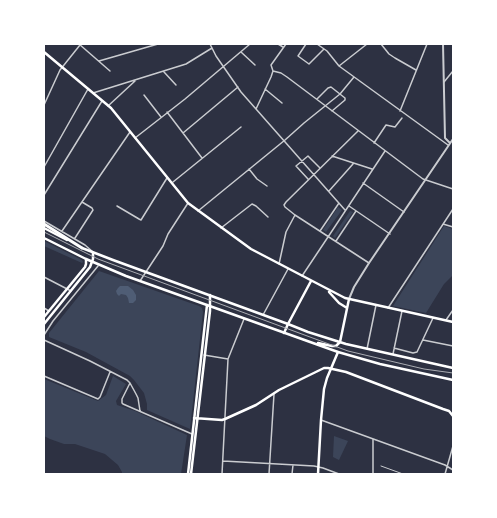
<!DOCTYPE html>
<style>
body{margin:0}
#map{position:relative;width:497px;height:518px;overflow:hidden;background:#2d3142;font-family:"Titillium Web",sans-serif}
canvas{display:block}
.frame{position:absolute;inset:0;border:45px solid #fff;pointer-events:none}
</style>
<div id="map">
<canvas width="497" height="518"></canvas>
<div class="frame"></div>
</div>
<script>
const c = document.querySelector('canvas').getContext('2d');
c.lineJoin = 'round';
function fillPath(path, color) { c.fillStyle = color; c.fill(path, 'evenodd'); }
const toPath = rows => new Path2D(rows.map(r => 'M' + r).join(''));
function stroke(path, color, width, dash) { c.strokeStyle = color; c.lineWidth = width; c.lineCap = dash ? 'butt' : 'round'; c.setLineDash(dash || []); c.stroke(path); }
const green = toPath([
 [338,207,342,210,326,232,323,230],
 [350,211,353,212,335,238,333,236],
 [444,226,453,229,453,232,452,234,453,235,453,275,444,284,426,313,393,306],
 [44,241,82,260,83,262,82,263,44,246],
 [99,271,199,306,202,308,203,312,190,429,147,410,147,404,144,393,134,380,130,376,86,352,49,337,49,333],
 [113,376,126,384,116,401,117,405,135,411,187,435,181,474,122,474,122,472,118,465,105,454,75,444,64,444,50,439,44,436,44,379,98,401,106,395],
 [334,436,348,441,339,460,333,457]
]);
const water = toPath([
 [120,286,128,286,133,290,136,295,136,300,133,303,129,303,128,298,126,295,121,294,119,296,117,294,116,291,118,288]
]);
const service = toPath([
 [381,466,403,474]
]);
const minor = toPath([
 [79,44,110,71],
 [210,44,216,56,241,92,345,210],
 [278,44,283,47],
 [306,44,298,56,309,64,324,49],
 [317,44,327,51,339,66,448,145],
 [381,44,389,54,395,58,416,70],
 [241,52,255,65],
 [99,61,158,44],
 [339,66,367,44],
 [273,71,281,73,287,77,423,179,453,189],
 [273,71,271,65,286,44],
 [164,72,176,85],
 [444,82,453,71],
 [265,89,282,103],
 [93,93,186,64,212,48],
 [144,95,161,117],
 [317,99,328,88,331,87,345,98,345,100,332,111],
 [44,105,60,70,80,45],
 [108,106,135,81],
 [256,109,271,77,273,71],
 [400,111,427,44],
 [167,112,202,158],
 [358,131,286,202,284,205,285,207,295,215,369,263],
 [183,133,238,87],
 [135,138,185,99,250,44],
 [374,143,386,125,395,127,402,118],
 [332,156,372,169],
 [44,167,88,89],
 [249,169,257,179,267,186],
 [308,179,296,166,308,156,320,168],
 [173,182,241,127],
 [363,183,404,212],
 [329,191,353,164],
 [44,195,102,101],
 [117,206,139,219,141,220,167,178],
 [349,206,390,234],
 [198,211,285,140,304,123,340,94,354,77],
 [44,221,85,245,93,252],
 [443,224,453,227],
 [221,228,252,204,256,206,268,217],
 [62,231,130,132],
 [320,231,339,203],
 [75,238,93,210,92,208,82,202],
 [336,241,356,211],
 [279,264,286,232,295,215],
 [302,276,328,237,385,151],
 [44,277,71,291],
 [140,281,163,246,168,234,188,203],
 [44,308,49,311],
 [388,308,453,209],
 [263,315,288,269],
 [446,320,453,310],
 [44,335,53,321,98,266],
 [44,340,90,361,127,380,130,383,136,394,138,398,140,411],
 [423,340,453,346],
 [394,348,413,353,417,352,433,318],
 [367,349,376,305],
 [393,354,402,311],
 [204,355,228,359],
 [44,376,98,399,100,397,110,372],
 [130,383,122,399,122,403,123,404,192,434],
 [321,420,445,465,453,470],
 [223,461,314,466,323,468,339,474],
 [222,474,228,359,244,319],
 [269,474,274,394],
 [292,474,293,465],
 [373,474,373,439],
 [445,474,453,446]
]);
const tertiary = toPath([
 [443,44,445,138,450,143],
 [349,299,354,287,369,263,453,139]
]);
const secondary = toPath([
 [44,52,111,108,188,203,251,249,345,298,453,322],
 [329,292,339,303,347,308],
 [44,317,85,267,86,264,86,259],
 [44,324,90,267,93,259,93,253],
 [284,333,288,324,311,281],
 [340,342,349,299],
 [194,418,222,420,225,419,256,405,279,390,324,368,328,368,346,372,443,409,449,411,453,416],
 [188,474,206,314,207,305],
 [191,474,210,311,210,295],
 [318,474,321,420,324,389,327,378,338,352]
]);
const primary = toPath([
 [44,228,67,240],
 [44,238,86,259,126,276,338,352,380,364,453,380],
 [82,248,113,260,288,324,308,332,346,344,453,368],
 [318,343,332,346,336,346,340,342]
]);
const trunk = toPath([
 [44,224,82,248]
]);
const rail = toPath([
 [44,232,98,259,348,351,424,369,453,373]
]);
fillPath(green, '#3c4559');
fillPath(water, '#4f5d75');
stroke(service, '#caccd0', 1);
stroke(minor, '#caccd0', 1.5);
stroke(tertiary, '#caccd0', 2);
stroke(secondary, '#fff', 2.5);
stroke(primary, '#fff', 2.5);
stroke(trunk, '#fff', 3);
stroke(rail, '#abadb3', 1);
</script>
